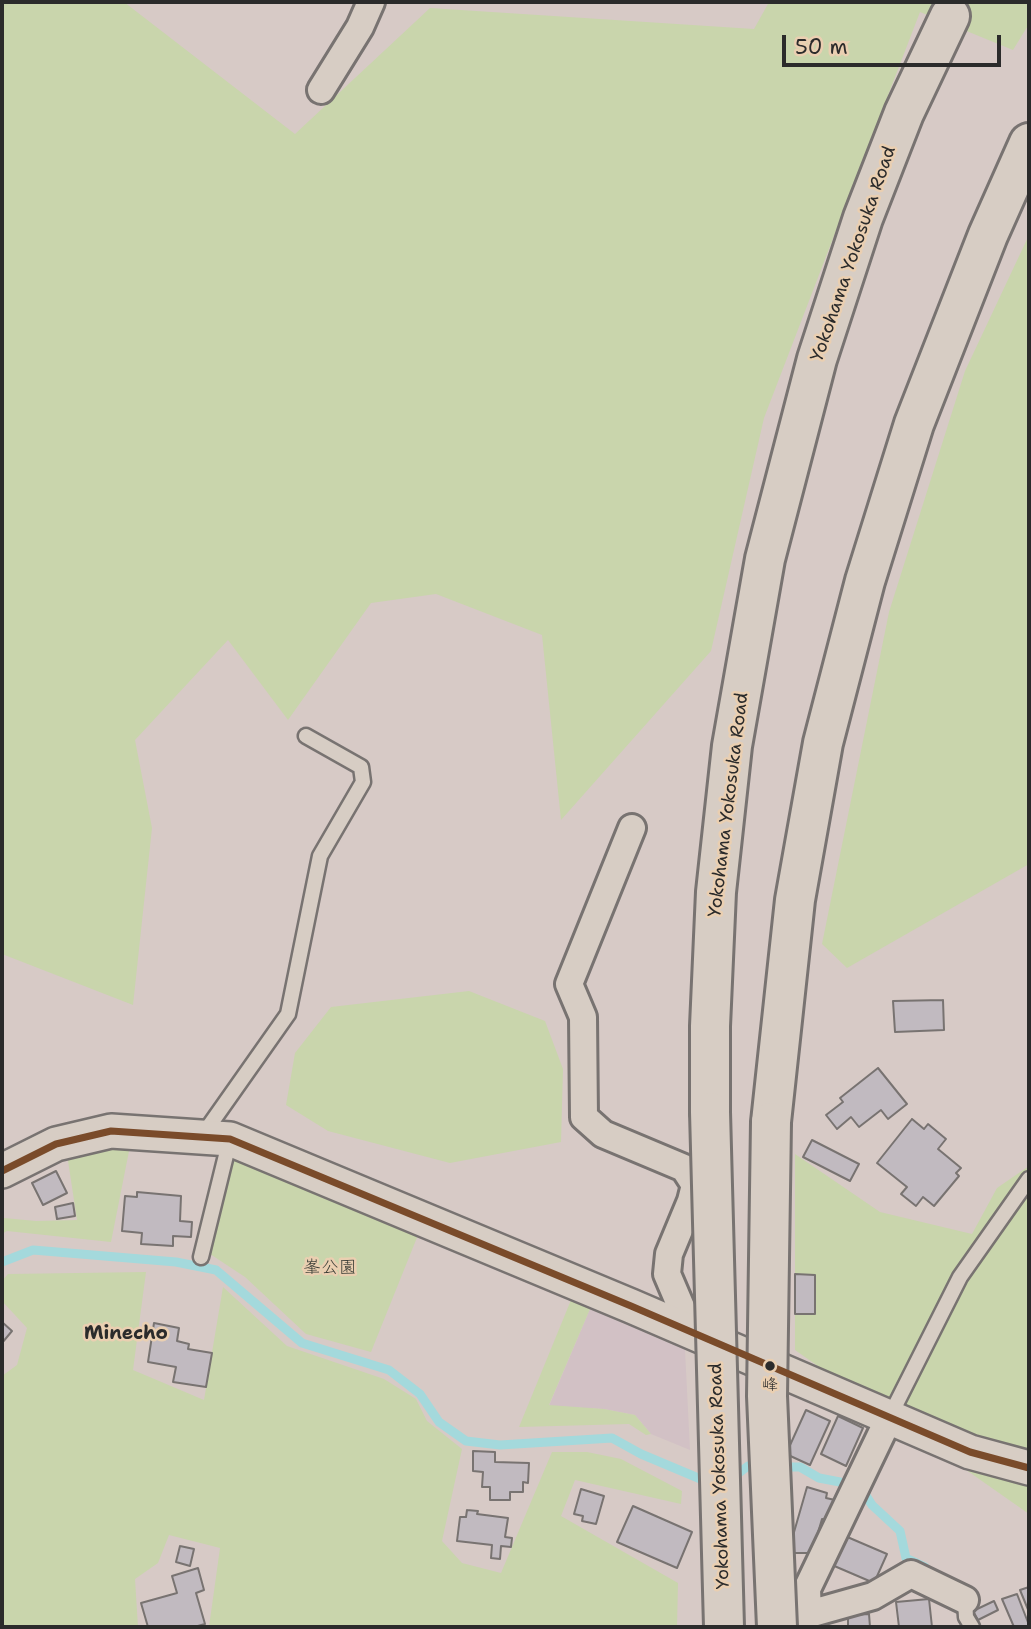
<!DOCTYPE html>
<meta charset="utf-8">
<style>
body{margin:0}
#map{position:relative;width:1031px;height:1629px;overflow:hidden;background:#d7cac6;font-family:"Shantell Sans",sans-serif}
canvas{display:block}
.frame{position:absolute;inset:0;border:4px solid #2b2b2b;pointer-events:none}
.scale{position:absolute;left:782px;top:35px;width:219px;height:32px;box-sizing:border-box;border:4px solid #2b2b2b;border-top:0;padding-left:9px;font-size:21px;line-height:24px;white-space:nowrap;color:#2b2b2b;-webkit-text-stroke:5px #eacfb1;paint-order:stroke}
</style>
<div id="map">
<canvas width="1031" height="1629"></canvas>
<div class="frame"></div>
<div class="scale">50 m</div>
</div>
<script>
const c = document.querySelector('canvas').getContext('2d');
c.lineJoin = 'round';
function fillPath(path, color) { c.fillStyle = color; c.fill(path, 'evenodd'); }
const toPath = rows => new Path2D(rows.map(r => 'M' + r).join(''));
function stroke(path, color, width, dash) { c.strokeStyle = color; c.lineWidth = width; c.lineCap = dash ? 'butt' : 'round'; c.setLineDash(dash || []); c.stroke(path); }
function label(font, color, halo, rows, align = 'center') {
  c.font = font + ' "Shantell Sans","Klee One",sans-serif'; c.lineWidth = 5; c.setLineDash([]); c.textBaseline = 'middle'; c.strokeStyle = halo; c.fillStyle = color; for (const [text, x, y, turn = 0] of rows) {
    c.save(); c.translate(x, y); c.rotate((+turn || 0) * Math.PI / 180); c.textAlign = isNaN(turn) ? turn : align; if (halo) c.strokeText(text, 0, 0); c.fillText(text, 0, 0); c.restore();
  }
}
const built = toPath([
 [590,1309,685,1350,690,1450,651,1434,635,1415,604,1409,549,1406]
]);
const green = toPath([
 [2,2,124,2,295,134,430,8,754,29,769,2,1029,2,1029,24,1013,50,920,12,764,418,711,651,561,820,542,635,436,594,371,603,288,720,228,640,135,740,152,828,133,1005,2,954],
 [1029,235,1029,864,847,968,822,944,889,612,965,371],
 [469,991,545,1021,563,1069,561,1142,450,1163,328,1131,286,1105,295,1053,331,1007],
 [130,1146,111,1242,7,1231,2,1234,4,1218,36,1221,77,1220,67,1154,88,1148],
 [795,1154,880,1212,972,1234,997,1188,1029,1166,1029,1514,795,1350],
 [232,1156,418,1235,371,1352,306,1334,245,1277,207,1252],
 [146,1272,133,1370,204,1400,223,1287,287,1346,384,1379,416,1399,427,1421,462,1449,442,1541,462,1563,501,1573,552,1452,587,1452,621,1459,682,1491,681,1504,575,1480,561,1516,678,1583,677,1627,209,1627,220,1548,169,1535,158,1563,135,1579,138,1627,2,1627,2,1376,17,1365,27,1328,2,1301,2,1281,8,1274],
 [571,1300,590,1309,549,1405,604,1409,635,1415,651,1434,646,1435,629,1424,519,1427]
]);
const stream = toPath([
 [2,1262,33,1250,176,1262,216,1270,302,1343,389,1370,420,1394,439,1422,466,1441,500,1445,612,1438,641,1454,710,1483],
 [778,1467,800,1467,819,1478,840,1482,863,1491,872,1505,900,1531,906,1558,925,1567],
 [731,1479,748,1466,761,1466]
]);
const building = toPath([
 [943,1000,944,1030,895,1032,893,1001,943,1000],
 [878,1068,907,1104,888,1119,881,1110,859,1127,851,1117,837,1129,826,1115,843,1102,840,1098,878,1068],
 [912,1119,924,1129,928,1124,946,1139,938,1149,961,1168,956,1173,959,1176,934,1206,923,1197,916,1206,901,1194,907,1187,877,1163,912,1119],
 [812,1140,859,1164,850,1181,803,1157,812,1140],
 [56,1171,67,1193,43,1205,32,1183,56,1171],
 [137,1192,181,1196,180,1221,192,1222,191,1237,173,1236,173,1246,141,1244,142,1233,122,1231,125,1196,137,1197,137,1192],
 [73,1203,75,1216,57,1219,55,1207,73,1203],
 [795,1274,815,1275,815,1314,795,1314,795,1274],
 [2,1322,12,1331,2,1343,2,1322],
 [154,1323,179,1328,177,1341,189,1344,188,1349,212,1353,206,1387,173,1382,176,1367,148,1362,154,1323],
 [806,1410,830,1421,810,1465,786,1454,806,1410],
 [838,1416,863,1428,846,1466,821,1454,838,1416],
 [473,1451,495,1452,495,1462,529,1463,528,1483,523,1482,523,1492,510,1492,510,1500,490,1500,490,1487,482,1487,483,1472,473,1471,473,1451],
 [807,1487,827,1493,826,1498,835,1500,827,1520,822,1519,812,1553,788,1553,807,1487],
 [581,1489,604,1496,596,1524,582,1521,583,1516,574,1514,581,1489],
 [633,1506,692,1532,677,1568,617,1542,633,1506],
 [467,1510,478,1511,477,1514,508,1518,505,1537,512,1538,511,1547,501,1546,500,1559,491,1558,492,1545,457,1541,460,1517,466,1517,467,1510],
 [845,1536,887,1554,874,1583,832,1565,845,1536],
 [180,1546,194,1549,190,1566,176,1562,180,1546],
 [198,1568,204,1590,196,1593,205,1624,194,1627,148,1627,141,1603,177,1593,172,1576,198,1568],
 [1029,1587,1029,1612,1020,1590,1029,1587],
 [1017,1594,1029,1625,1029,1627,1014,1627,1002,1599,1017,1594],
 [929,1599,932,1627,899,1627,896,1602,929,1599],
 [994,1601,998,1610,978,1620,973,1611,994,1601],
 [869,1614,870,1627,827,1627,848,1626,848,1615,869,1614]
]);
const service = toPath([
 [202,1136,288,1014,320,856,363,782,361,767,306,736],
 [201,1257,230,1139],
 [890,1416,960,1277,1029,1179],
 [965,1600,966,1617,972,1627]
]);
const minor = toPath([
 [321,90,360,27,371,2],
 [632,828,569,984,583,1017,584,1117,603,1134,684,1168,695,1185,691,1201,669,1254,667,1274,693,1335],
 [808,1614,807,1589,890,1416],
 [802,1616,873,1596,911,1574,965,1600]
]);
const tertiary = toPath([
 [2,1171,56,1144,111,1131,230,1139,631,1306,970,1452,1029,1468]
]);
const motorway = toPath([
 [710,1112,710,1026,716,892,732,746,765,559,817,359,863,218,904,113,950,16],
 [771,1122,795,900,823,743,865,581,914,424,988,235,1029,143]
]);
const motorwayBridge = toPath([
 [710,1112,724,1627],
 [771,1122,767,1396,777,1627]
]);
const bus1 = toPath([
 [2,1171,56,1144,111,1131,230,1139,631,1306,970,1452,1029,1468]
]);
const markers = [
 [770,1366,6,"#2b2b2b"]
];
const busNames = [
 ["峰",770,1386]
];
const streetNames = [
 ["Yokohama Yokosuka Road",854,254,-71],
 ["Yokohama Yokosuka Road",729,805,-83],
 ["Yokohama Yokosuka Road",720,1476,-92]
];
const parkNames = [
 ["峯公園",330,1268]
];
const neighbourhoodNames = [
 ["Minecho",126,1334]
];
fillPath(built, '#d2c1c5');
fillPath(green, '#c9d5ac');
stroke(stream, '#a4d9dc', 9);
fillPath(building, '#c1bac0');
stroke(building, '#787371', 2);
stroke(service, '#787371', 19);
stroke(minor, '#787371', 32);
stroke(tertiary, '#787371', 38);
stroke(motorway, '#787371', 44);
stroke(service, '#d7cdc4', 14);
stroke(minor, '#d7cdc4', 26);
stroke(tertiary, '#d7cdc4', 33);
stroke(motorway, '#d7cdc4', 38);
stroke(motorwayBridge, '#787371', 44, []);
stroke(motorwayBridge, '#d7cdc4', 38);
stroke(bus1, '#7a4b2a', 7);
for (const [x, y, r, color] of markers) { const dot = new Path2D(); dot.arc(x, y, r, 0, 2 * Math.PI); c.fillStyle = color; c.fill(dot); stroke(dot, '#eacfb1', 2.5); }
label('16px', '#2b2b2b', '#eacfb1', busNames);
label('18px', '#2b2b2b', '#eacfb1', streetNames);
label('18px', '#3a3d36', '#eacfb1', parkNames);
label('bold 19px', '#2b2b2b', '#eacfb1', neighbourhoodNames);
</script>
